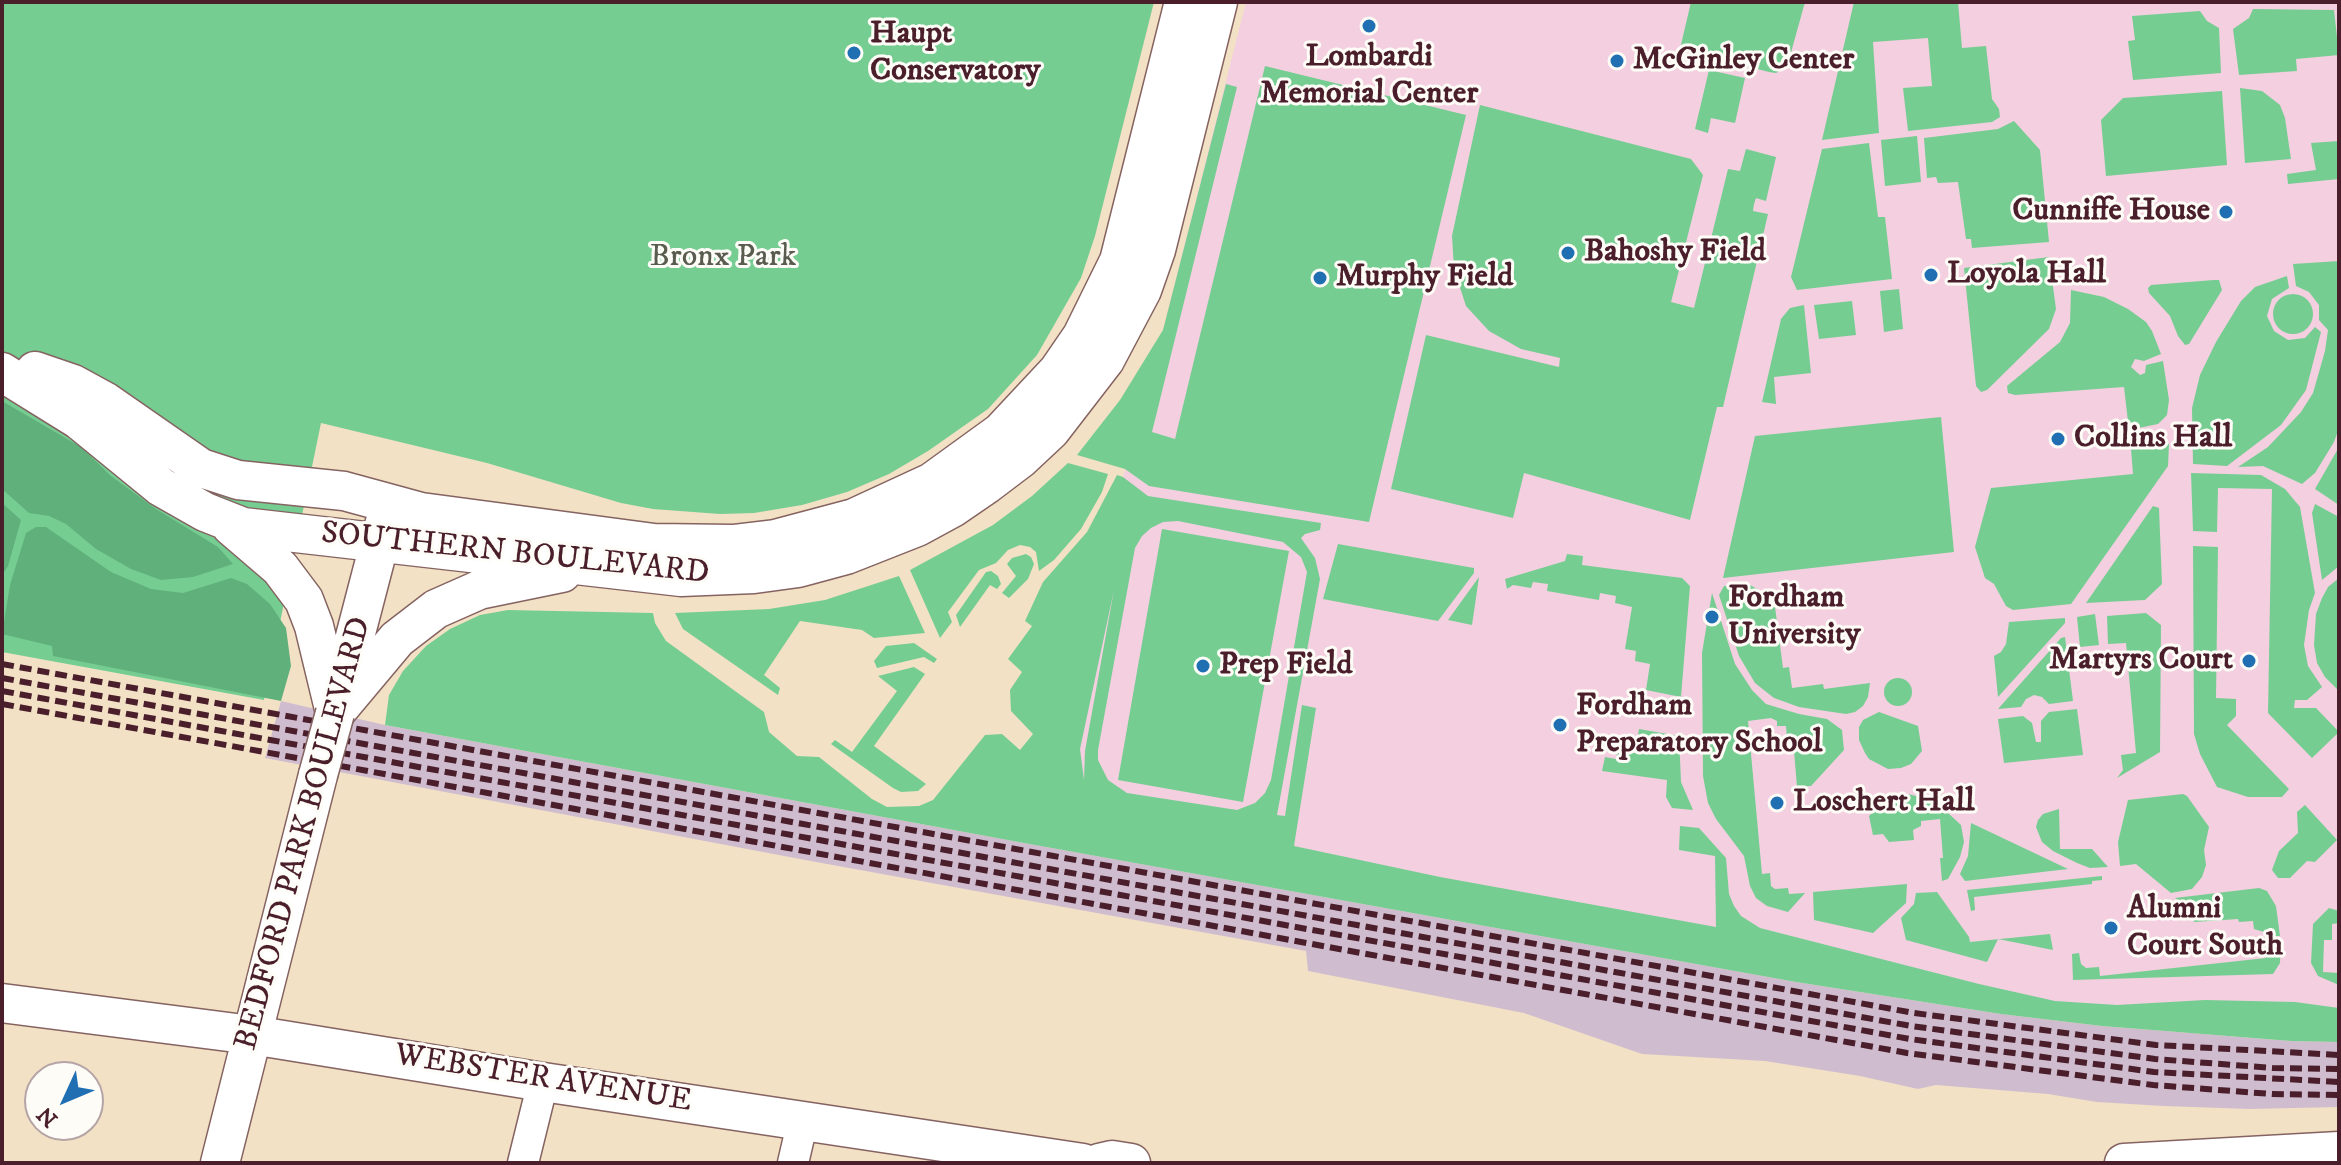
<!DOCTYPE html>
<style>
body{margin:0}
#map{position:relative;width:2341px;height:1165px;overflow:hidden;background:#f2e1c5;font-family:"IM FELL DW Pica",serif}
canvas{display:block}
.frame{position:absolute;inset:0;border:4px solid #4a1f2b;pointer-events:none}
.north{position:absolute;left:24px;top:1061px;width:80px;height:80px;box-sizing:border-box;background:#fdfcf7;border:2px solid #b5a4a5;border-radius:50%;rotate:226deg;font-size:22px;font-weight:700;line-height:32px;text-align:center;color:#4a1f2b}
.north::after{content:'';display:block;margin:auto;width:28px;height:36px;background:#1f6fb2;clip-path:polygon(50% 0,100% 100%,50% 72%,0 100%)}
</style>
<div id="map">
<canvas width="2341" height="1165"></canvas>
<div class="frame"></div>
<div class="north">N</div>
</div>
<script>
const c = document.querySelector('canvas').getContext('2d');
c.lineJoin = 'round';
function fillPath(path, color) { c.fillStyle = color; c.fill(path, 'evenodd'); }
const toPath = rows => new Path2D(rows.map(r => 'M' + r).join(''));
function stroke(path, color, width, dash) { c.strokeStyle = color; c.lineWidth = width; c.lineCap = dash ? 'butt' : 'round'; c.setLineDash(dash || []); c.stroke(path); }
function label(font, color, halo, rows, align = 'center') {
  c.font = font + ' "IM FELL DW Pica",serif'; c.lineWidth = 6; c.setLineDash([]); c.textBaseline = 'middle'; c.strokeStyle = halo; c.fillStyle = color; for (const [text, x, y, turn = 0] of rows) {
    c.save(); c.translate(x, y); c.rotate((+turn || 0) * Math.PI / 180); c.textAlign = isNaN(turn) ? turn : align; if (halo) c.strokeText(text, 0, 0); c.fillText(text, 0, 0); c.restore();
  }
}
const built = toPath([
 [1246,2,2339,2,2339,1042,1796,982,1024,843,1163,330]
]);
const industrial = toPath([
 [281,701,385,725,1024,843,1796,982,2001,1014,2102,1026,2291,1041,2339,1042,2339,1107,2250,1109,2163,1106,2097,1102,2048,1094,1936,1085,1918,1089,1860,1076,1765,1061,1642,1054,1524,1013,1308,971,1306,951,816,862,265,758]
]);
const green = toPath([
 [2,2,1154,2,1095,236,1081,278,1037,355,988,409,928,451,889,474,847,492,802,505,754,513,720,514,653,509,621,503,487,463,321,423,264,700,2,652],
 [1691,2,1805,2,1787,67,1776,73,1769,72,1680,49],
 [1854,2,1958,2,1962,48,1986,46,1992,99,1999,109,2000,117,1992,122,1908,131,1903,88,1932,86,1928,38,1873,42,1879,133,1822,140],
 [2253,9,2334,10,2339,55,2296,59,2297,71,2239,75,2233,29,2249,18],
 [2200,11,2207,21,2219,28,2221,73,2133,80,2128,41,2135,40,2132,16],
 [1265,66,1466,115,1369,522,1149,486,1125,469,1077,455,1120,400,1163,330,1226,84,1237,87,1152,432,1175,439],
 [1709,70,1745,78,1735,123,1711,118,1708,133,1695,129],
 [2240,88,2262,91,2280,105,2285,118,2291,159,2245,163],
 [2222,91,2227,165,2106,176,2101,120,2123,98],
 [1480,105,1691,159,1703,175,1671,302,1694,308,1728,169,1740,171,1746,149,1776,157,1766,201,1756,198,1754,204,1753,211,1768,214,1723,407,1717,407,1690,520,1524,473,1513,518,1391,489,1426,335,1559,367,1560,358,1521,349,1489,331,1466,306,1454,269,1452,236],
 [2014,121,2040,150,2049,242,1972,248,1971,239,1966,239,1958,182,1938,183,1936,177,1927,178,1924,138,1998,129],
 [1917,136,1921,182,1885,186,1881,140],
 [2339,141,2339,179,2288,184,2287,174,2316,170,2311,143],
 [1869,143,1878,217,1885,217,1892,279,1797,290,1791,277,1822,149],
 [2049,257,2056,309,2049,329,1987,390,1981,392,1976,386,1964,268],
 [2339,261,2339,428,2334,442,2315,473,2302,484,2263,466,2238,467,2268,447,2301,412,2313,393,2325,351,2328,330,2319,320,2319,305,2309,292,2296,286,2293,264],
 [2287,276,2289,288,2272,299,2267,316,2274,331,2288,340,2305,338,2315,327,2321,332,2306,390,2281,425,2227,466,2193,464,2192,408,2200,375,2216,342,2241,301,2255,287],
 [2214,280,2219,280,2222,290,2189,344,2185,345,2178,336,2170,316,2149,293,2148,288,2151,285],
 [1899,289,1903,329,1884,332,1880,291],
 [2071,290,2104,297,2128,309,2146,322,2152,331,2161,354,2144,361,2135,359,2131,367,2140,375,2145,373,2146,365,2163,361,2169,400,2167,415,2158,424,2129,430,2124,387,2015,395,2008,393,2007,386,2060,342,2070,323],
 '2273 314a20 20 0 1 1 40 0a20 20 0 1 1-40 0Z',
 [1852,301,1856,335,1819,339,1814,305],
 [1804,305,1811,373,1774,377,1776,404,1762,402,1781,319,1790,308],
 [1941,417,1954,552,1723,578,1755,436],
 [2169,444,2168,466,2071,604,2013,610,2006,606,1994,584,1985,578,1975,547,1991,488,2133,474,2131,449],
 [2339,447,2339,505,2315,489],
 [1068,463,1108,474,1102,492,1081,529,1054,560,1039,571,1036,552,1030,547,1020,545,1008,550,996,563,979,570,948,612,952,622,940,638,910,570,993,525,1032,496],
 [2191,473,2261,475,2285,489,2300,507,2315,593,2309,610,2304,645,2308,666,2322,687,2307,700,2295,700,2294,708,2316,708,2339,732,2312,758,2268,713,2272,489,2218,488,2217,532,2193,531],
 [1117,475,1123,477,1148,496,1321,523,1320,530,1305,534,1301,538,1315,558,1320,579,1277,815,1285,816,1302,705,1316,708,1294,846,1440,877,1716,927,1715,856,1679,850,1680,826,1699,828,1726,858,1729,894,1734,906,1741,916,1760,928,1979,984,2055,1001,2117,1005,2205,1000,2295,1002,2339,1008,2339,1042,2291,1041,2102,1026,2001,1014,1796,982,1024,843,385,725,389,695,403,671,426,646,450,629,480,615,508,610,653,613,655,623,666,641,764,712,769,732,797,756,819,757,872,799,887,807,919,806,933,800,985,735,1002,734,1020,750,1033,734,1011,711,1010,690,1022,672,1008,659,1032,626,1025,621,1043,582,1087,532],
 [1178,521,1283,542,1301,557,1307,572,1271,780,1265,793,1255,803,1237,810,1127,793,1108,780,1098,760,1098,750,1135,548,1142,536,1151,528,1163,522],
 [1114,590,1085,751,1084,780,1080,749],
 [2315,504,2339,517,2339,566,2322,580,2312,513],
 [2153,506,2159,508,2162,584,2145,600,2086,603],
 [1162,529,1289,551,1243,802,1118,780],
 [1338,544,1474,568,1474,573,1438,621,1323,599],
 [2193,546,2218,547,2216,698,2236,699,2236,716,2227,725,2289,789,2282,797,2248,797,2217,787,2200,754,2194,734],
 [1026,554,1031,557,1034,564,1028,579,1009,598,1002,593,1016,576,1007,564,1012,558],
 [1567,554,1583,556,1582,565,1682,578,1690,586,1681,697,1646,690,1650,664,1635,661,1636,651,1625,649,1632,607,1615,603,1616,596,1600,593,1599,600,1547,591,1548,584,1533,582,1531,588,1513,585,1507,589,1505,579,1565,561],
 [991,571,998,576,1001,584,997,589,990,585,960,627,956,615,986,572],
 [899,576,925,633,874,638,862,630,800,621,764,675,780,688,778,695,683,629,675,613,769,609,825,600],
 [1479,577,1472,625,1448,620],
 [2339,578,2339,691,2325,677,2317,663,2314,645,2316,614,2322,598,2328,587],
 [1750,585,1759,590,1762,608,1775,607,1783,668,1789,667,1792,688,1823,684,1824,689,1870,683,1868,697,1863,706,1855,712,1846,714,1799,707,1774,698,1755,683,1739,656,1719,595,1724,586],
 [1712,593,1735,664,1752,690,1766,704,1799,714,1827,719,1842,730,1844,750,1811,786,1797,787,1793,739,1787,739,1786,726,1777,726,1777,721,1771,718,1748,721,1762,874,1770,873,1771,886,1775,889,1788,888,1789,894,1805,893,1788,912,1767,906,1756,898,1750,886,1744,856,1716,819,1708,803,1703,776,1702,653],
 [2146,613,2161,625,2160,752,2117,778,2123,770,2121,755,2136,753,2126,643,2108,644,2107,616],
 [2095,614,2099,645,2080,647,2077,617],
 [2065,618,2065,623,1998,697,1994,656,2001,652,2006,644,2009,622],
 [2065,637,2073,701,2049,704,2042,697,2034,695,2026,699,2021,707,1998,709,2061,638],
 [914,643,937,659,934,663,924,657,877,668,874,661,886,646],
 [914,667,925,674,874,746,926,784,918,791,901,792,893,788,831,744,835,740,852,752,897,691,878,676],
 '1884 692a14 14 0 1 1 28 0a14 14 0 1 1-28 0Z',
 [2077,709,2083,755,2004,763,1998,719,2023,716,2032,723,2036,742,2041,742,2041,721,2049,712],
 [1879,712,1918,726,1922,751,1911,764,1901,768,1888,769,1869,759,1865,753,1859,740,1859,727,1863,720],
 [1639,729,1679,736,1681,782,1693,810,1672,808,1666,797,1667,780,1602,771,1605,757,1616,759,1618,750,1635,753],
 [1891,794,1908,794,1935,801,1961,825,1964,842,1960,857,1948,879,1942,881,1940,858,1943,858,1940,819,1921,821,1921,826,1913,830,1914,840,1889,842,1883,834,1873,835,1869,816],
 [2183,794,2187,796,2209,827,2204,850,2206,865,2202,877,2192,889,2171,893,2136,864,2120,866,2118,842,2128,800],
 [2305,805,2337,840,2315,862,2307,861,2290,878,2278,878,2272,870,2279,851,2298,833,2297,812],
 [2059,809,2060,849,2092,849,2108,867,2090,868,2077,863,2053,851,2042,842,2036,827,2038,820,2043,814],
 [1971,823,2068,869,1965,881,1960,874,1968,856],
 [2102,876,2102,880,2092,881,2092,884,1974,897,1975,910,1971,911,1967,890],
 [1907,884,1906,903,1873,933,1814,920,1813,892],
 [2259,888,2267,891,2276,906,2280,936,2264,937,2264,932,2254,929,2253,921,2239,922,2238,919,2194,922,2193,913,2175,898],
 [1937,892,1969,937,1970,942,2050,934,2053,950,1998,939,1987,962,1906,940,1901,918,1914,904,1916,893],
 [2329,908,2339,911,2339,923,2332,924,2332,940,2324,940,2323,972,2339,973,2339,985,2318,976,2311,963,2313,924],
 [2281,940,2280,963,2273,974,2073,980,2072,954,2079,953,2081,964,2086,968,2099,967,2100,976,2266,958,2265,941]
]);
const forest = toPath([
 [2,401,81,447,111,476,156,509,218,547,233,564,193,577,161,580,131,569,96,549,66,524,49,516,29,513,2,489],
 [2,503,21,520,8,566,2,575],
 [36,527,46,527,111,572,151,589,183,593,231,578,247,584,270,604,286,628,291,666,281,701,53,656,52,646,2,634,10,585,26,533]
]);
const minor = toPath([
 [523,1163,543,1082],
 [793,1163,803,1120]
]);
const major = toPath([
 [35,371,73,384,106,402,201,468,238,480,344,491,421,512,654,543,733,544,775,539,854,518,932,482,1001,432,1058,371,1082,336,1119,261,1184,2],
 [2,372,79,420,161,487,205,512,243,527,681,577,754,574,798,568,846,555,917,527,952,508,987,484,1020,459,1051,430,1105,360,1142,290,1156,250,1218,2],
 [231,526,280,568,304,600,314,626,335,713],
 [338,702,386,518],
 [335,713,397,639,436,609,479,590,562,573],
 [2,1003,252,1035,543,1082,1083,1163],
 [220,1163,318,775],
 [1099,1163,1112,1160,1131,1163],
 [2124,1163,2339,1151]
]);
const rail = toPath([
 [2,664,1914,1013,2156,1045,2339,1055],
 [2,678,1911,1026,2155,1059,2273,1068,2339,1069],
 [2,691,1910,1039,2154,1072,2339,1082],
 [2,704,1907,1053,2153,1085,2272,1094,2339,1095]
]);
const majorBridge = toPath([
 [318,775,335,713]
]);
const markers = [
 [1369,26,8,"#1f6fb2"],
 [854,53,8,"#1f6fb2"],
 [1617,61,8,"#1f6fb2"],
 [2226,212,8,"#1f6fb2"],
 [1568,253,8,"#1f6fb2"],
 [1931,275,8,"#1f6fb2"],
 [1320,278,8,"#1f6fb2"],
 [2058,439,8,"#1f6fb2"],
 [1712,617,8,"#1f6fb2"],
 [2249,661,8,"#1f6fb2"],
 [1203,666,8,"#1f6fb2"],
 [1560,725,8,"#1f6fb2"],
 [1777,803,8,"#1f6fb2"],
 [2111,928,8,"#1f6fb2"]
];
const poiNames = [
 ["Haupt",870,35],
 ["Conservatory",870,72],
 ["Lombardi",1369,58,"center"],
 ["Memorial Center",1369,95,"center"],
 ["McGinley Center",1633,61],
 ["Cunniffe House",2210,212,"right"],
 ["Bahoshy Field",1584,253],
 ["Loyola Hall",1947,275],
 ["Murphy Field",1336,278],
 ["Collins Hall",2074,439],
 ["Fordham",1728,599],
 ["University",1728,636],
 ["Martyrs Court",2233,661,"right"],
 ["Prep Field",1219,666],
 ["Fordham",1576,707],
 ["Preparatory School",1576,744],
 ["Loschert Hall",1793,803],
 ["Alumni",2127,910],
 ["Court South",2127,947]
];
const parkNames = [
 ["Bronx Park",723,258]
];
const streetNames = [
 ["SOUTHERN BOULEVARD",515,555,6],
 ["BEDFORD PARK BOULEVARD",305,834,-75],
 ["WEBSTER AVENUE",543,1080,9]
];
fillPath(built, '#f3cfe0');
fillPath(industrial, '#cfbdcf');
fillPath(green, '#76cd92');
fillPath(forest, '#60b07c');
stroke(minor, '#856361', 33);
stroke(major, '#856361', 41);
stroke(minor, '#fff', 30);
stroke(major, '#fff', 38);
stroke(rail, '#4a1f2b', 6, [12, 6]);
stroke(majorBridge, '#856361', 41, []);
stroke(majorBridge, '#fff', 38);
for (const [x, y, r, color] of markers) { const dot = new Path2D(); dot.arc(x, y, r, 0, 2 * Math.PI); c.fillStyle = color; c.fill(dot); stroke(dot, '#fdfcf7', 3); }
label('bold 32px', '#4a1f2b', '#fdfcf7', poiNames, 'left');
label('32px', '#595c4f', '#fdfcf7', parkNames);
label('32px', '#4a1f2b', '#fdfcf7', streetNames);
</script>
